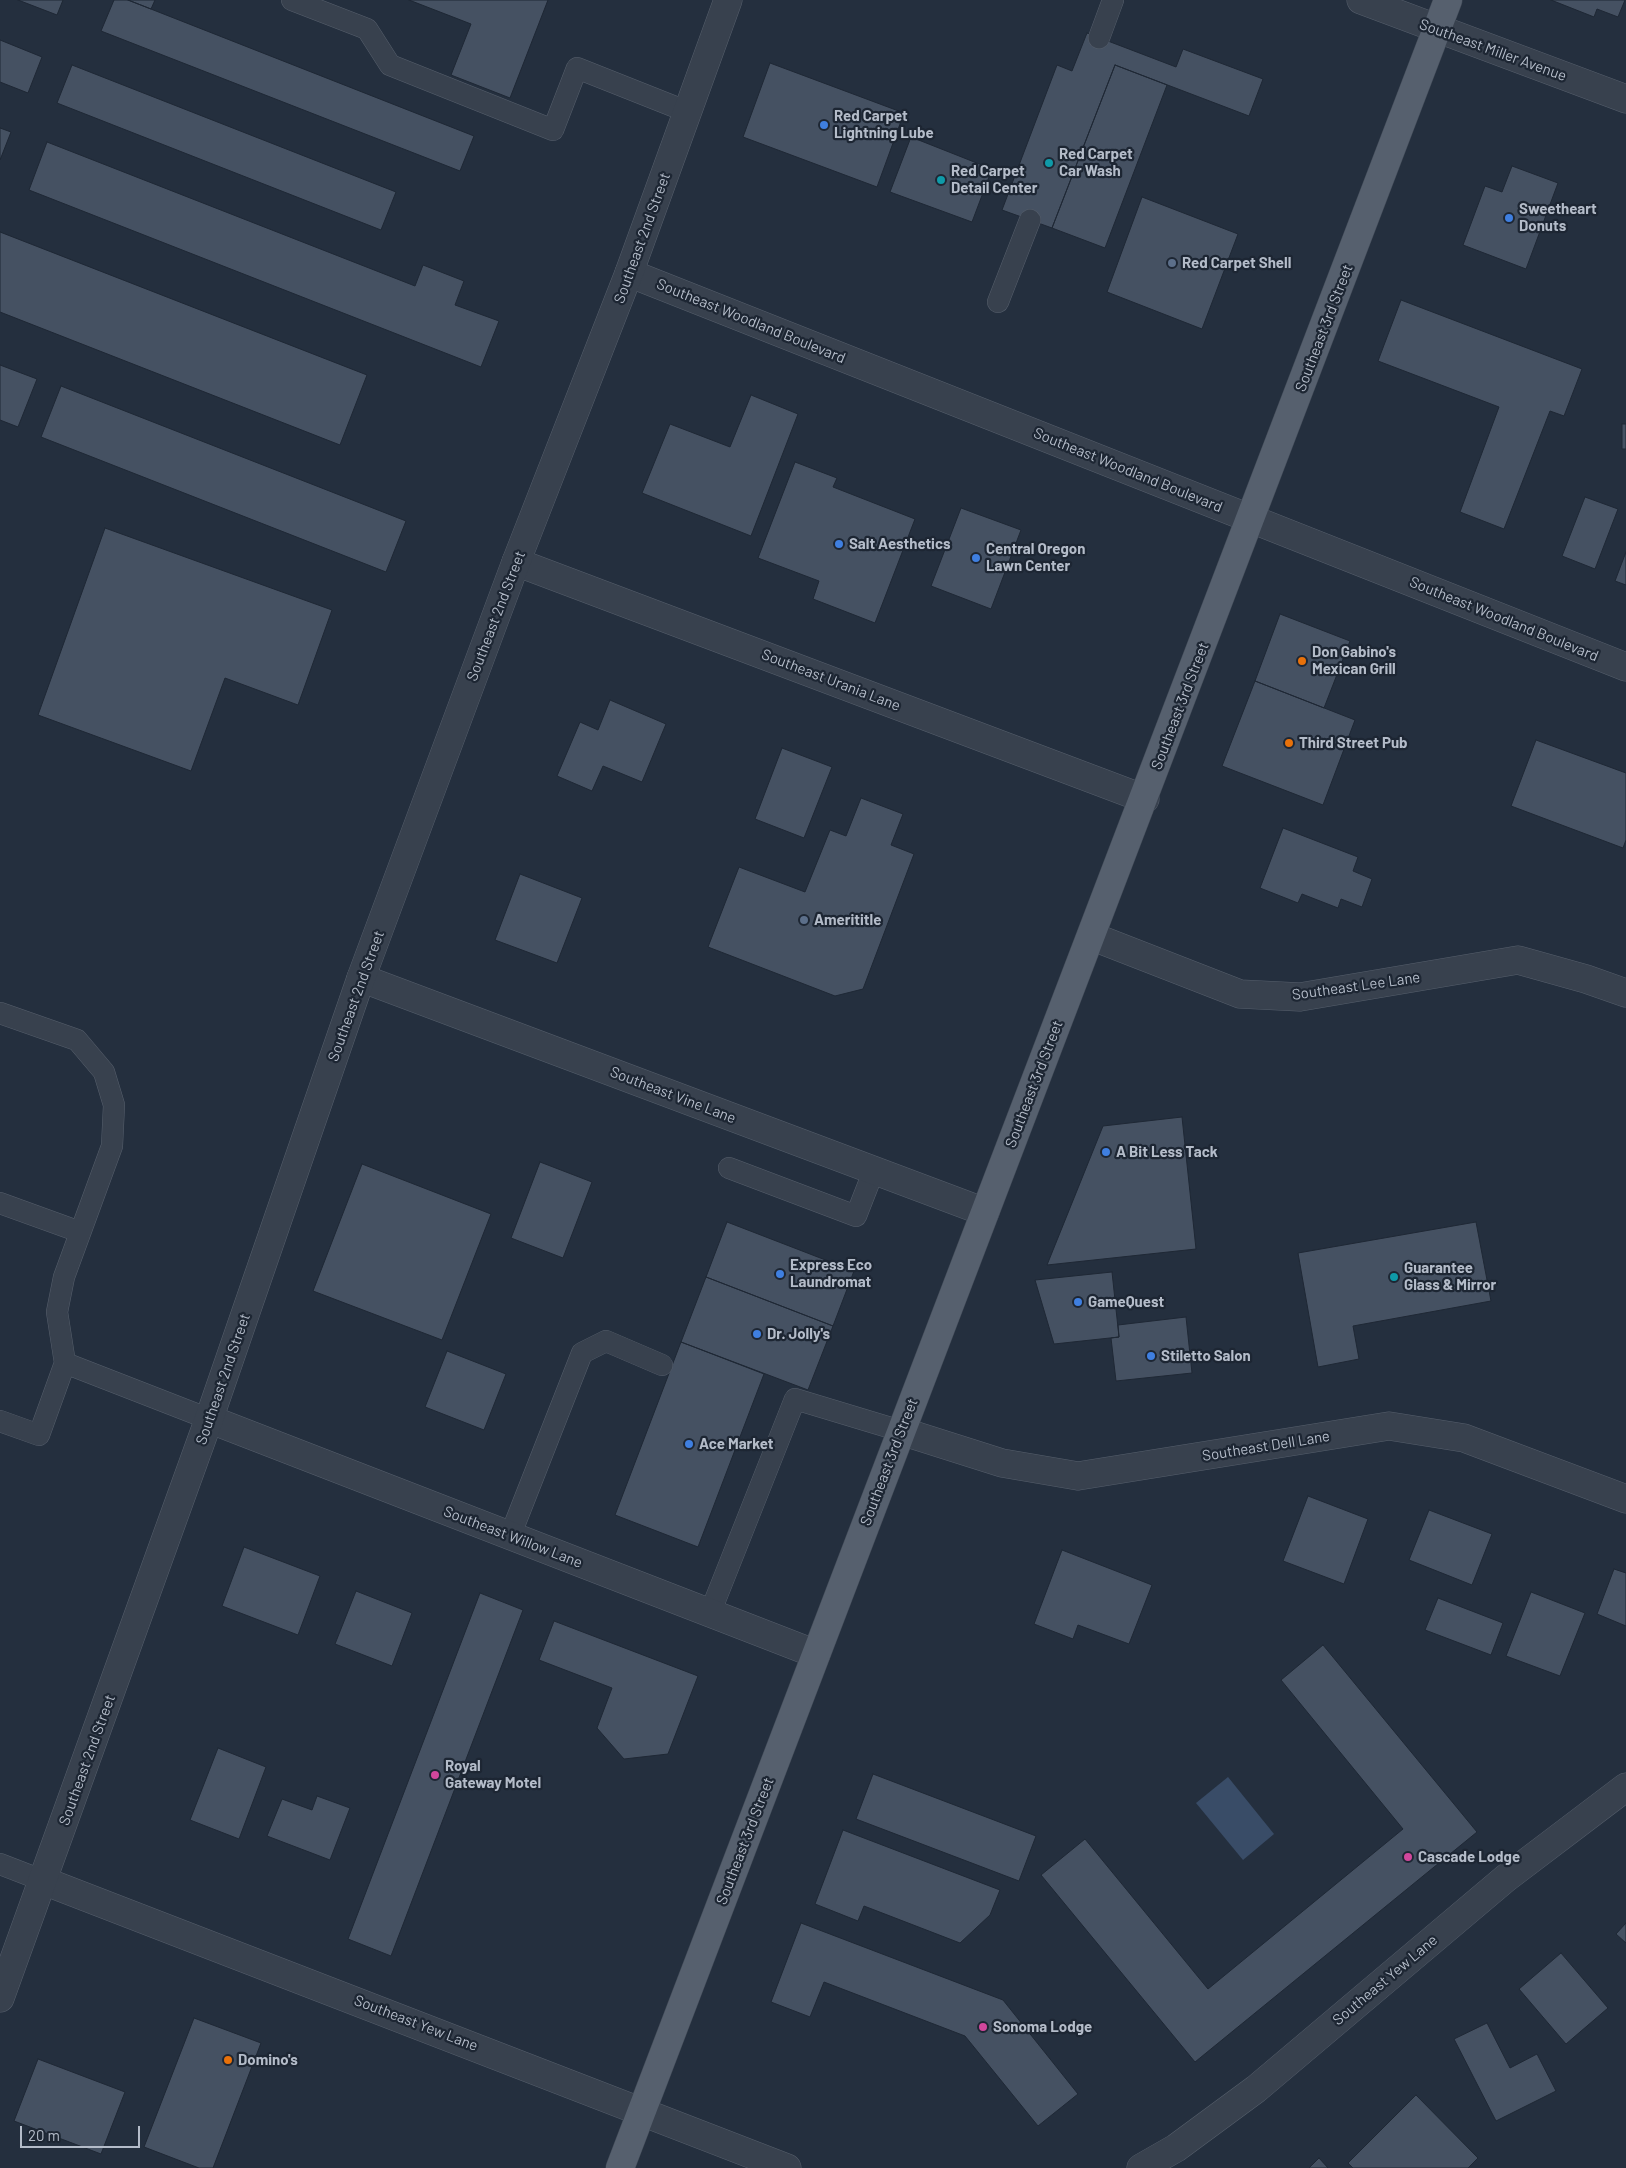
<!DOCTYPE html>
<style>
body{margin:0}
#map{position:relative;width:1626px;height:2168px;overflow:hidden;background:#242f3e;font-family:Barlow,sans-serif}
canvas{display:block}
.scale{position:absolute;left:20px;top:2126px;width:120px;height:22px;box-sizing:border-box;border:2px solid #b4bcc9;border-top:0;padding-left:6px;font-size:15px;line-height:18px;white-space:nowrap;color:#b4bcc9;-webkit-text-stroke:4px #1d2633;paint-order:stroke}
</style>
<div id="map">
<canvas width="1626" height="2168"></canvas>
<div class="scale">20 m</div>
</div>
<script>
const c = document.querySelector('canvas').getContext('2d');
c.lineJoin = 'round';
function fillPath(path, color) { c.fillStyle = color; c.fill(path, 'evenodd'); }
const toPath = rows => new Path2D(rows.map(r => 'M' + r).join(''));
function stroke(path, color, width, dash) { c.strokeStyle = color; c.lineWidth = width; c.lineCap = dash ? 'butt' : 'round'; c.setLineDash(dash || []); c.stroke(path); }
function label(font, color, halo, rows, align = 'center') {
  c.font = font + ' Barlow,sans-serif'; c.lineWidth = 4.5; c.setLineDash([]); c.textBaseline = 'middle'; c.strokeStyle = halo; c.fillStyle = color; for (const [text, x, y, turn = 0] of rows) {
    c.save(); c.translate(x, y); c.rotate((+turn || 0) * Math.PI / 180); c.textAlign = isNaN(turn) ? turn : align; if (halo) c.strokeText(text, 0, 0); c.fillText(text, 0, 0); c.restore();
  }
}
const water = toPath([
 [1228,1777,1274,1834,1243,1860,1196,1803]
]);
const building = toPath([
 [18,0,63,0,57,15,18,0],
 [114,0,128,0,474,136,460,171,101,31,114,0],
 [128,0,155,0,151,9,128,0],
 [409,0,548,0,510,98,451,75,471,24,409,0],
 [1551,0,1625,0,1618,17,1597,9,1594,17,1551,0],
 [1087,33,1176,67,1183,49,1263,79,1249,116,1115,65,1052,228,1002,210,1057,65,1072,71,1087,33],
 [0,40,42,57,28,93,0,82,0,40],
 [770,63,904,113,877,187,743,137,770,63],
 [72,65,396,192,381,230,57,103,72,65],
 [1115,65,1167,85,1105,248,1052,228,1115,65],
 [0,128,11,132,0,160,0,128],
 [911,137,992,169,972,222,890,192,911,137],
 [47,142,415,286,423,265,464,281,455,305,499,321,481,367,29,190,47,142],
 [1512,166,1558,183,1526,269,1463,245,1485,186,1502,192,1512,166],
 [1142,197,1238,234,1202,329,1107,292,1142,197],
 [0,232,367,375,340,445,0,312,0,232],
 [1401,300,1582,369,1564,416,1550,411,1504,529,1460,512,1499,407,1378,361,1401,300],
 [0,365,37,379,18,427,0,420,0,365],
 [61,386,406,521,386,572,41,437,61,386],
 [751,395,798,414,751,536,642,493,670,424,730,447,751,395],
 [1622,424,1626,424,1626,449,1622,449,1622,424],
 [795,462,837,478,833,487,915,519,875,623,813,599,819,581,758,558,795,462],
 [1585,497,1618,509,1595,569,1562,556,1585,497],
 [961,508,1021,530,991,609,931,586,961,508],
 [105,528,332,610,298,705,225,678,191,771,38,715,105,528],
 [1626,552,1626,585,1615,581,1626,552],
 [1280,614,1350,641,1324,708,1255,681,1280,614],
 [1255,681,1355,720,1323,805,1222,766,1255,681],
 [610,700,666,724,642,782,603,766,592,791,557,776,580,722,598,730,610,700],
 [1536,740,1626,773,1626,840,1623,848,1511,806,1536,740],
 [782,748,832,767,804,838,755,819,782,748],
 [861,798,903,814,891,845,914,854,863,989,835,996,708,947,739,867,805,892,830,830,846,836,861,798],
 [1283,828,1358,857,1353,871,1372,879,1362,907,1341,899,1338,908,1302,894,1298,903,1260,888,1283,828],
 [520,874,582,898,557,963,495,940,520,874],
 [1182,1117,1196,1249,1047,1265,1103,1126,1182,1117],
 [540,1162,592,1182,563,1258,511,1238,540,1162],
 [362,1164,491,1214,442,1340,313,1291,362,1164],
 [727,1222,854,1271,833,1326,706,1277,727,1222],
 [1476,1222,1491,1301,1353,1326,1359,1359,1318,1367,1298,1253,1476,1222],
 [1112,1272,1119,1337,1054,1344,1035,1280,1112,1272],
 [706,1277,833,1326,808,1390,681,1342,706,1277],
 [1186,1317,1192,1373,1116,1381,1111,1338,1119,1337,1118,1325,1186,1317],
 [681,1342,764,1374,698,1547,615,1515,681,1342],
 [447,1351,506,1374,484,1430,425,1407,447,1351],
 [1308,1496,1368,1519,1344,1584,1283,1561,1308,1496],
 [1429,1510,1492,1534,1472,1585,1409,1560,1429,1510],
 [244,1547,320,1576,298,1635,222,1606,244,1547],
 [1062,1550,1152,1585,1129,1644,1078,1625,1073,1639,1034,1624,1062,1550],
 [1614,1569,1626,1573,1626,1626,1597,1614,1614,1569],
 [356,1591,412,1613,392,1666,335,1644,356,1591],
 [1531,1592,1585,1613,1560,1676,1506,1656,1531,1592],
 [480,1593,523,1610,391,1956,348,1939,480,1593],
 [1438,1598,1503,1623,1491,1655,1425,1630,1438,1598],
 [554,1621,698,1676,668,1754,624,1759,597,1728,612,1688,539,1660,554,1621],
 [1323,1645,1477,1832,1195,2062,1041,1875,1085,1839,1208,1989,1403,1829,1281,1680,1323,1645],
 [218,1748,266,1767,239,1839,190,1820,218,1748],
 [873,1774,1036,1836,1019,1881,856,1819,873,1774],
 [317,1796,350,1808,330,1860,267,1836,282,1799,312,1810,317,1796],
 [843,1830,1000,1890,990,1915,960,1943,864,1906,858,1921,815,1904,843,1830],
 [801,1923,1003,2000,1078,2094,1038,2126,965,2036,824,1982,810,2017,771,2002,801,1923],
 [1626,1923,1626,1943,1616,1934,1626,1923],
 [1561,1953,1608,2008,1566,2044,1519,1989,1561,1953],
 [194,2018,261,2043,213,2168,199,2168,144,2147,194,2018],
 [1487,2023,1510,2068,1537,2054,1556,2091,1496,2121,1454,2039,1487,2023],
 [38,2059,125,2092,101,2154,14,2121,38,2059],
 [1416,2095,1478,2158,1468,2168,1353,2168,1348,2163,1416,2095],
 [1319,2158,1328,2168,1309,2168,1319,2158]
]);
const service = toPath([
 [292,0,367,29,390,65,553,130,577,68,688,112],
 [1099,38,1113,0],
 [998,302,1030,220],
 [0,1013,77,1040,104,1072,114,1105,112,1146,64,1277,57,1312,65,1363],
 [729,1168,856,1216,874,1170],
 [0,1203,80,1232],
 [0,1421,39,1435,65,1363,209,1419],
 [510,1536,582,1353,606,1341,662,1365],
 [710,1613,795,1399,901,1431],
 [0,1864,44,1881]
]);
const minor = toPath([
 [1361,0,1626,99],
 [629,273,1626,667],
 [516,562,1145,799],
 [1091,936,1240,994,1300,997,1518,960,1586,979,1626,993],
 [361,978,985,1212],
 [209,1419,816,1654],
 [901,1431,1002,1463,1078,1476,1389,1426,1464,1438,1626,1499],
 [44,1881,787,2168],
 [1141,2168,1176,2148,1256,2089,1506,1878,1626,1787]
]);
const tertiary = toPath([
 [0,1998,209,1419,361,978,516,562,629,273,728,0]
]);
const primary = toPath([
 [620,2168,1448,0]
]);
const markers = [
 [824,125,5,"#3f7fe0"],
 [1049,163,5,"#0f9aa8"],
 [941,180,5,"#0f9aa8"],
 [1509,218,5,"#3f7fe0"],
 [1172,263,5,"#5c6f8a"],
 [839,544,5,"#3f7fe0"],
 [976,558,5,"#3f7fe0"],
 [1302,661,5,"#e8710a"],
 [1289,743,5,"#e8710a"],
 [804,920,5,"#5c6f8a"],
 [1106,1152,5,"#3f7fe0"],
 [780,1274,5,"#3f7fe0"],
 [1394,1277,5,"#0f9aa8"],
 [1078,1302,5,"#3f7fe0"],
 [757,1334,5,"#3f7fe0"],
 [1151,1356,5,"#3f7fe0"],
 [689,1444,5,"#3f7fe0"],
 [435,1775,5,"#d1479c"],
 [1408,1857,5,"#d1479c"],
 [983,2027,5,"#d1479c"],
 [228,2060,5,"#e8710a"]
];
const streetNames = [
 ["Southeast Miller Avenue",1493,50,20],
 ["Southeast 2nd Street",642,238,-70],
 ["Southeast Woodland Boulevard",751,321,22],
 ["Southeast 3rd Street",1324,328,-69],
 ["Southeast Woodland Boulevard",1128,470,22],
 ["Southeast 2nd Street",496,616,-69],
 ["Southeast Woodland Boulevard",1504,619,22],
 ["Southeast Urania Lane",831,680,21],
 ["Southeast 3rd Street",1180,706,-69],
 ["Southeast Lee Lane",1356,986,-8],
 ["Southeast 2nd Street",356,996,-70],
 ["Southeast 3rd Street",1034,1084,-69],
 ["Southeast Vine Lane",673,1095,21],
 ["Southeast 2nd Street",223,1379,-71],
 ["Southeast Dell Lane",1266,1446,-9],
 ["Southeast 3rd Street",889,1462,-69],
 ["Southeast Willow Lane",513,1537,21],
 ["Southeast 2nd Street",87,1760,-70],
 ["Southeast 3rd Street",745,1841,-69],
 ["Southeast Yew Lane",1385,1980,-40],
 ["Southeast Yew Lane",416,2023,21]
];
const poiNames = [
 ["Red Carpet",834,116],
 ["Lightning Lube",834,133],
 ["Red Carpet",1059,154],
 ["Car Wash",1059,171],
 ["Red Carpet",951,171],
 ["Detail Center",951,188],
 ["Sweetheart",1519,209],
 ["Donuts",1519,226],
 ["Red Carpet Shell",1182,263],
 ["Salt Aesthetics",849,544],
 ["Central Oregon",986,549],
 ["Lawn Center",986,566],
 ["Don Gabino's",1312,652],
 ["Mexican Grill",1312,669],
 ["Third Street Pub",1299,743],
 ["Amerititle",814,920],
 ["A Bit Less Tack",1116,1152],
 ["Express Eco",790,1265],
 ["Laundromat",790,1282],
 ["Guarantee",1404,1268],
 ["Glass & Mirror",1404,1285],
 ["GameQuest",1088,1302],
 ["Dr. Jolly's",767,1334],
 ["Stiletto Salon",1161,1356],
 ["Ace Market",699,1444],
 ["Royal",445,1766],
 ["Gateway Motel",445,1783],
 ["Cascade Lodge",1418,1857],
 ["Sonoma Lodge",993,2027],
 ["Domino's",238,2060]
];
fillPath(water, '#394c67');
fillPath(building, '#455162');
stroke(building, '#1f2835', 1);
stroke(service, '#565f6c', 22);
stroke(minor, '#565f6c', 29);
stroke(tertiary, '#565f6c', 29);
stroke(primary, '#414a57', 29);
stroke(service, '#38414e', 21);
stroke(minor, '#38414e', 28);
stroke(tertiary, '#38414e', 28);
stroke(primary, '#56606e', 28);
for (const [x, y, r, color] of markers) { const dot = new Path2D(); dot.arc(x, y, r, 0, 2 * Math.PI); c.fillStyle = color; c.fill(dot); stroke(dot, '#1d2633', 2); }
label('15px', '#b4bcc9', '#1d2633', streetNames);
label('bold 15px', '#b4bcc9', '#1d2633', poiNames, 'left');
</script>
